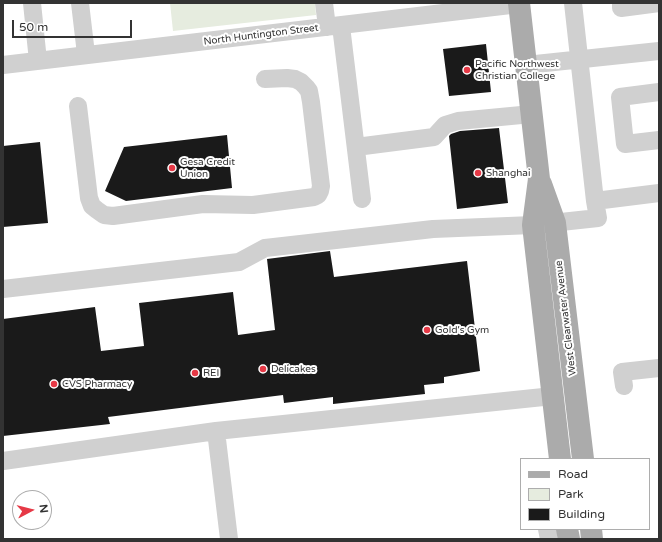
<!DOCTYPE html>
<style>
body{margin:0}
#map{position:relative;width:662px;height:542px;overflow:hidden;background:#fff;font-family:"Varela Round",sans-serif}
canvas{display:block}
.frame{position:absolute;inset:0;border:4px solid #333;pointer-events:none}
.legend{position:absolute;left:520px;top:458px;width:130px;height:72px;box-sizing:border-box;background:#fff;border:1px solid #adadad;margin:0;padding:5px 7px;list-style:none;font-size:12px;color:#333}
.legend li{display:flex;align-items:center;gap:8px;height:20px}
.legend b{width:20px;border:1px solid #adadad}
.north{position:absolute;left:12px;top:490px;width:40px;height:40px;box-sizing:border-box;background:#fff;border:1px solid #adadad;border-radius:50%;rotate:83deg;font-size:11px;font-weight:700;line-height:16px;text-align:center;color:#333}
.north::after{content:'';display:block;margin:auto;width:14px;height:18px;background:#e63946;clip-path:polygon(50% 0,100% 100%,50% 72%,0 100%)}
.scale{position:absolute;left:12px;top:20px;width:120px;height:18px;box-sizing:border-box;border:2px solid #333;border-top:0;padding-left:5px;font-size:12px;line-height:14px;white-space:nowrap;color:#333;-webkit-text-stroke:3px #fff;paint-order:stroke}
</style>
<div id="map">
<canvas width="662" height="542"></canvas>
<div class="frame"></div>
<ul class="legend">
<li><b style="height:5px;background:#ababab"></b>Road</li>
<li><b style="height:11px;background:#e6ecdf"></b>Park</li>
<li><b style="height:11px;background:#1a1a1a"></b>Building</li>
</ul>
<div class="north">N</div>
<div class="scale">50 m</div>
</div>
<script>
const c = document.querySelector('canvas').getContext('2d');
c.lineJoin = 'round';
function fillPath(path, color) { c.fillStyle = color; c.fill(path, 'evenodd'); }
const toPath = rows => new Path2D(rows.map(r => 'M' + r).join(''));
function stroke(path, color, width, dash) { c.strokeStyle = color; c.lineWidth = width; c.lineCap = dash ? 'butt' : 'round'; c.setLineDash(dash || []); c.stroke(path); }
function label(font, color, halo, rows, align = 'center') {
  c.font = font + ' "Varela Round",sans-serif'; c.lineWidth = 4; c.setLineDash([]); c.textBaseline = 'middle'; c.strokeStyle = halo; c.fillStyle = color; for (const [text, x, y, turn = 0] of rows) {
    c.save(); c.translate(x, y); c.rotate((+turn || 0) * Math.PI / 180); c.textAlign = isNaN(turn) ? turn : align; if (halo) c.strokeText(text, 0, 0); c.fillText(text, 0, 0); c.restore();
  }
}
const green = toPath([
 [170,3,315,3,316,15,173,31]
]);
const building = toPath([
 [486,44,491,92,449,96,443,49],
 [499,128,508,203,457,209,449,136,451,134,460,131],
 [227,135,232,188,126,201,105,191,124,147],
 [40,142,48,223,3,227,3,146],
 [330,251,334,277,467,261,480,371,444,377,444,383,424,385,425,394,333,404,333,397,284,403,283,395,108,417,110,424,3,436,3,319,95,307,101,351,144,346,139,303,233,292,238,335,275,330,267,259]
]);
const minor = toPath([
 [32,3,38,61],
 [80,3,86,54],
 [324,3,327,27],
 [573,3,595,201,659,193],
 [621,3,621,8,659,3],
 [341,26,362,199],
 [3,65,519,4],
 [526,65,659,51],
 [659,92,620,97,625,144,659,140],
 [78,106,89,198,92,206,97,210,104,215,113,216,203,204,253,205,314,197,318,195,320,191,321,186,311,102,309,91,306,87,301,82,295,79,287,78,265,79],
 [356,147,434,137,445,125,458,121,532,114],
 [3,289,239,262,265,248,433,229,533,225,598,218,595,201],
 [624,386,622,372,659,368],
 [216,431,229,539],
 [3,461,216,431,553,396],
 [547,529,549,539]
]);
const major = toPath([
 [519,3,539,179,533,225,560,459],
 [541,184,555,223,583,459],
 [567,529,569,539],
 [591,529,592,539]
]);
const markers = [
 [467,70,4,"#e63946"],
 [172,168,4,"#e63946"],
 [478,173,4,"#e63946"],
 [427,330,4,"#e63946"],
 [263,369,4,"#e63946"],
 [195,373,4,"#e63946"],
 [54,384,4,"#e63946"]
];
const streetNames = [
 ["North Huntington Street",261,35,-7],
 ["West Clearwater Avenue",566,318,-97]
];
const poiNames = [
 ["Pacific Northwest",475,64],
 ["Christian College",475,76],
 ["Gesa Credit",180,162],
 ["Union",180,174],
 ["Shanghai",486,173],
 ["Gold's Gym",435,330],
 ["Delicakes",271,369],
 ["REI",203,373],
 ["CVS Pharmacy",62,384]
];
fillPath(green, '#e6ecdf');
fillPath(building, '#1a1a1a');
stroke(minor, '#d0d0d0', 18);
stroke(major, '#ababab', 22);
for (const [x, y, r, color] of markers) { const dot = new Path2D(); dot.arc(x, y, r, 0, 2 * Math.PI); c.fillStyle = color; c.fill(dot); stroke(dot, '#fff', 1.5); }
label('10px', '#333', '#fff', streetNames);
label('10px', '#333', '#fff', poiNames, 'left');
</script>
